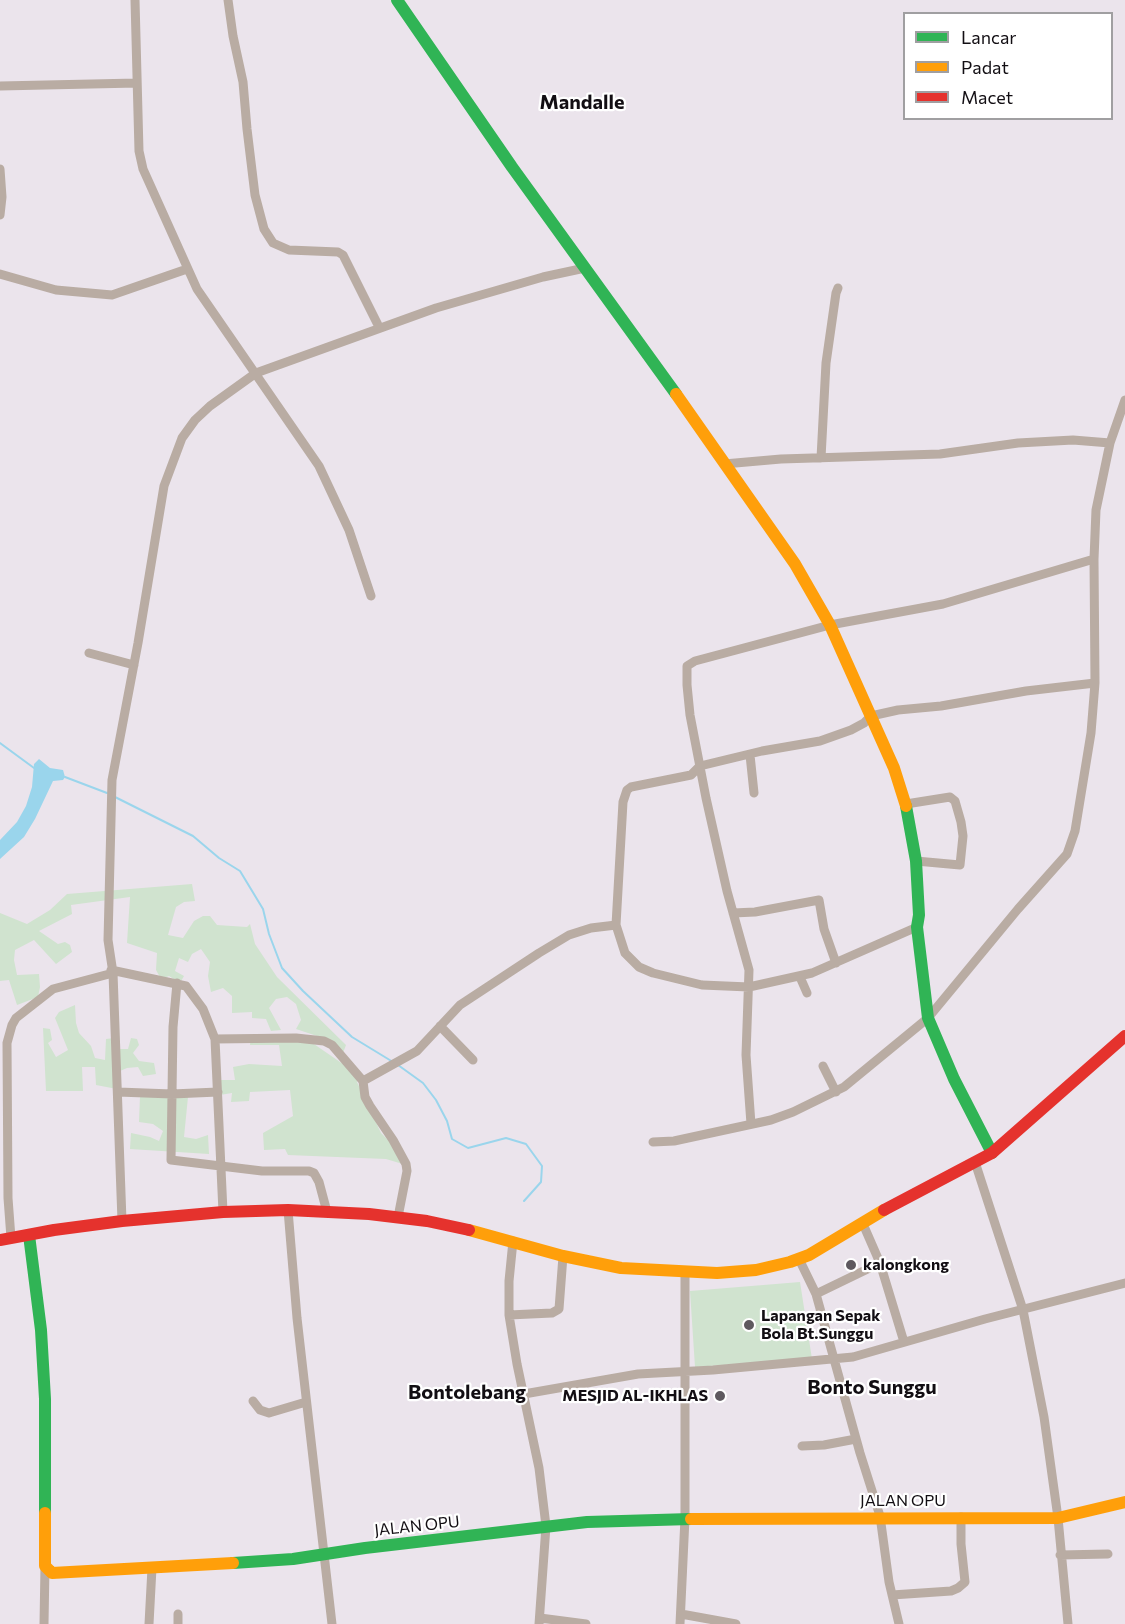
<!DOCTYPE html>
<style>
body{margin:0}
#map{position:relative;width:1125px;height:1624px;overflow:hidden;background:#ebe4ec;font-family:Commissioner,sans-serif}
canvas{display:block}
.legend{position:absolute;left:903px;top:12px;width:210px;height:108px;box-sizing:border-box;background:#fff;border:2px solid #a09fa1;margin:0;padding:8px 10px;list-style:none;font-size:18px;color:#120e13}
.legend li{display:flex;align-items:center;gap:12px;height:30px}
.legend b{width:30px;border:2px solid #a09fa1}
</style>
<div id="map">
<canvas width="1125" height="1624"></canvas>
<ul class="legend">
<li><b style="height:8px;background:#30b455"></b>Lancar</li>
<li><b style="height:8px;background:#ff9f0a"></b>Padat</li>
<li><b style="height:8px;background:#e5322d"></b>Macet</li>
</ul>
</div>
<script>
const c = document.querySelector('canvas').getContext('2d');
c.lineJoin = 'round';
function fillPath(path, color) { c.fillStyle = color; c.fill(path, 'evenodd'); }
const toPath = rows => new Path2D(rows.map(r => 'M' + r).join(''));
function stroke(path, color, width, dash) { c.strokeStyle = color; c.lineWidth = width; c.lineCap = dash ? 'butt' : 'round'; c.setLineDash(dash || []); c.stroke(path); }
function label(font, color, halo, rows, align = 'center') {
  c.font = font + ' Commissioner,sans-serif'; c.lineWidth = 4.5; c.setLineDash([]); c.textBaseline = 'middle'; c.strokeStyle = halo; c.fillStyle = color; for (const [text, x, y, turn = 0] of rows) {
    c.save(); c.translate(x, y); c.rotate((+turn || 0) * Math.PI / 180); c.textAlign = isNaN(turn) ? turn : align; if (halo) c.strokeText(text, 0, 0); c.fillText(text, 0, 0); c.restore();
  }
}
const green = toPath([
 [192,884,195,901,184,902,176,907,168,935,183,938,194,921,203,916,210,916,217,925,247,927,250,924,255,944,277,977,346,1045,343,1053,320,1037,296,1029,301,1020,296,1004,287,997,276,999,269,1008,281,1030,271,1031,266,1019,252,1018,252,1012,232,1013,232,996,223,988,211,992,208,976,210,962,201,949,192,954,188,962,179,958,175,971,184,976,180,983,169,976,161,979,156,970,157,953,127,943,130,897,71,905,72,914,39,931,58,944,65,942,70,945,72,952,56,964,34,940,15,950,14,960,17,975,39,974,40,987,38,997,17,1005,9,980,0,981,0,913,27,924,50,910,67,894],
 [75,1005,76,1023,79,1033,91,1046,95,1058,105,1060,106,1039,114,1038,116,1049,128,1049,131,1038,137,1039,139,1045,133,1053,139,1061,154,1063,156,1074,143,1076,138,1067,127,1068,113,1074,117,1089,96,1085,95,1067,82,1067,83,1091,46,1091,43,1028,50,1029,52,1040,48,1043,56,1057,68,1050,55,1018,59,1012],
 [251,1037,311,1042,359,1075,357,1082,381,1133,397,1149,406,1165,386,1159,288,1155,285,1149,264,1150,263,1133,293,1116,290,1090,250,1092,249,1101,231,1102,232,1093,214,1096,214,1080,235,1080,233,1067,249,1064,282,1066,279,1045,250,1045],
 [140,1096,188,1097,184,1137,196,1139,208,1135,209,1154,130,1149,131,1133,150,1137,159,1141,163,1131,153,1124,139,1122],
 [800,1282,812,1359,695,1367,690,1291]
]);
const water = toPath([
 [39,759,50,768,63,770,65,777,63,780,53,781,35,819,24,837,0,859,0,840,17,822,26,806,32,787,34,764]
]);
const stream = toPath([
 [0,743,34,768],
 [65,777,107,793],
 [115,797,193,836,219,858,240,871,263,909,269,934,282,968,303,991,352,1037,393,1062],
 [398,1065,423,1083,436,1100,447,1121,452,1139,468,1148,506,1138,526,1144,542,1166,541,1182,524,1201]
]);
const street = toPath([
 [135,0,139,151,143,169,197,289,319,466,349,530,371,596],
 [228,0,233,36,243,82,247,129,255,195,264,229,273,243,289,250,338,252,343,255,379,327],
 [0,86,137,83],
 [0,169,2,197,0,215],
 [0,274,56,290,112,295,187,269],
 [821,458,826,363,836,293,838,288],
 [724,464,781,459,940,454,1018,443,1073,440,1110,443,1125,400],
 [89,653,134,665],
 [750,755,754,793],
 [906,804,950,797,955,801,961,822,963,836,960,865,916,861],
 [733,913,755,912,819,900,824,929,836,963],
 [616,925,625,953,639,967,653,973,702,985,749,987,812,973,917,927],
 [111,970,186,986,203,1009,215,1039,296,1038,324,1041,332,1045,363,1081,365,1097,370,1106,393,1140,406,1164,407,1171,398,1217],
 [800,977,807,993],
 [177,983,173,1027,171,1160,262,1171,309,1171,314,1173,319,1182,327,1212],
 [440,1026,473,1060],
 [215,1039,223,1212],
 [823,1066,836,1092],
 [363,1081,417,1051,460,1005,539,953,569,935,591,928,616,925,623,802,627,790,631,787,691,775,700,766,762,751,820,741,851,730,864,723,871,716,898,710,941,706,1026,691,1095,683],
 [118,1092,172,1094,218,1092],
 [751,1124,746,1055,749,970,727,891,706,798,690,715,687,685,687,666,695,661,830,625,943,604,1094,559],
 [653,1142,674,1141,771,1120,793,1112,844,1087,928,1018,1018,909,1067,854,1075,831,1091,733,1095,683,1094,559,1096,510,1110,443],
 [975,1162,1023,1310,1044,1417,1058,1518,1068,1624],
 [288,1210,297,1318,332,1624],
 [122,1221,113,973,108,940,112,780,138,643,164,486,182,438,195,420,210,406,256,373,436,308,543,277,585,268],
 [863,1224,880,1263,904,1342],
 [11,1238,8,1198,7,1043,12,1025,16,1018,53,989,113,973],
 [799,1259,816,1294,860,1453,880,1516,889,1582,899,1624],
 [816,1294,880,1263],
 [509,1315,509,1281,513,1241],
 [524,1394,638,1374,713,1370,853,1357,985,1319,1125,1283],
 [253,1401,260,1410,269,1413,306,1402],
 [802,1446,824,1445,856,1439],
 [1060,1555,1108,1554],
 [892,1595,951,1591,958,1588,965,1582,961,1544,961,1517],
 [681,1614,736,1624],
 [540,1618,586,1624],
 [44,1624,45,1566],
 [149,1624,152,1568],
 [178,1624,178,1614],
 [539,1624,546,1526,539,1468,517,1364,509,1315,552,1313,559,1309,563,1256],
 [680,1624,685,1518,685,1272]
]);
const fast = toPath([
 [397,0,512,167,676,394],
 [906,806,916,861,919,915,917,927,928,1018,954,1079,992,1153],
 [29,1235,41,1330,45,1399,45,1513],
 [233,1563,293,1559,365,1548,587,1522,691,1519]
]);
const slow = toPath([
 [676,394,795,564,830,625,894,768,906,806],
 [469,1230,563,1256,621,1268,717,1273,756,1270,790,1262,809,1255,884,1210],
 [45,1513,45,1566,52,1573,233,1563],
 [691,1519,1058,1518,1125,1502]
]);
const jam = toPath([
 [884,1210,992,1153,1125,1036],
 [0,1240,54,1230,122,1221,223,1212,288,1210,369,1214,427,1221,469,1230]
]);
const markers = [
 [851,1265,6,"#5e595f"],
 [749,1325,6,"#5e595f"],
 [720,1396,6,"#5e595f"]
];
const poiNames = [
 ["kalongkong",863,1265],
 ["Lapangan Sepak",761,1316],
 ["Bola Bt.Sunggu",761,1334],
 ["MESJID AL-IKHLAS",708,1396,"right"]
];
const streetNames = [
 ["JALAN OPU",903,1501],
 ["JALAN OPU",417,1526,-6]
];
const quarterNames = [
 ["Mandalle",582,102],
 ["Bonto Sunggu",872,1387],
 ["Bontolebang",467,1392]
];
fillPath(green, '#d0e3cf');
fillPath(water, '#9ad5ec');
stroke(stream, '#9ad5ec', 2);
stroke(street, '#b9aca3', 9);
stroke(fast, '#30b455', 12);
stroke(slow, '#ff9f0a', 12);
stroke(jam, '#e5322d', 12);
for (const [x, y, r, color] of markers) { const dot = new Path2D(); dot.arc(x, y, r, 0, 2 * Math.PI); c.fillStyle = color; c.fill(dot); stroke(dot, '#fff', 2); }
label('bold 16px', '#120e13', '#fff', poiNames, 'left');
label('16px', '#120e13', '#fff', streetNames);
label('bold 20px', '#120e13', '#fff', quarterNames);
</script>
